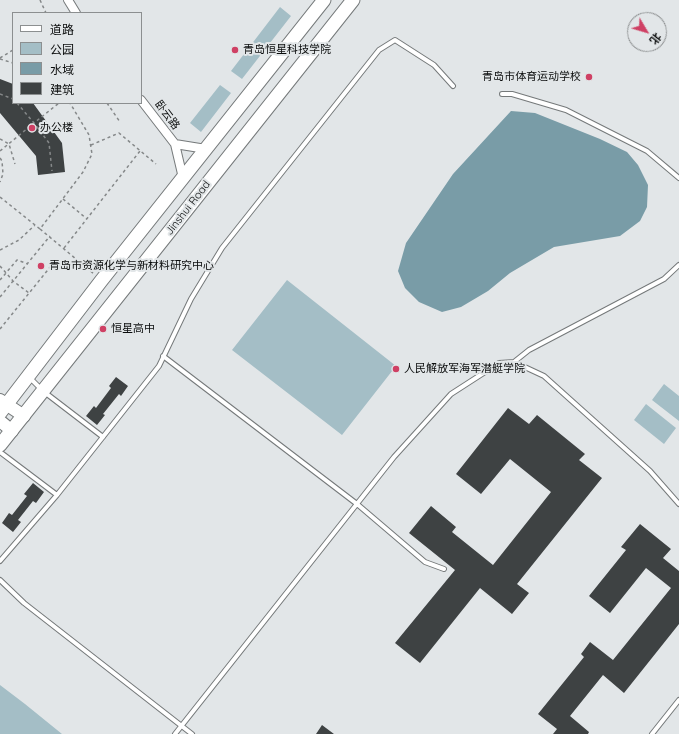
<!DOCTYPE html>
<meta charset="utf-8">
<style>
body{margin:0}
#map{position:relative;width:679px;height:734px;overflow:hidden;background:#e2e6e8;font-family:Quicksand,"Noto Sans SC",sans-serif}
canvas{display:block}
.legend{position:absolute;left:12px;top:12px;width:130px;height:92px;box-sizing:border-box;background:#e2e6e8;border:1px solid #8c8f90;margin:0;padding:5px 7px;list-style:none;font-size:12px;color:#0b0d0d}
.legend li{display:flex;align-items:center;gap:8px;height:20px}
.legend b{width:20px;border:1px solid #8c8f90}
.north{position:absolute;left:627px;top:12px;width:40px;height:40px;box-sizing:border-box;background:#e2e6e8;border:1px solid #8c8f90;border-radius:50%;rotate:128deg;font-size:11px;font-weight:700;line-height:16px;text-align:center;color:#0b0d0d}
.north::after{content:'';display:block;margin:auto;width:14px;height:18px;background:#cf4064;clip-path:polygon(50% 0,100% 100%,50% 72%,0 100%)}
</style>
<div id="map">
<canvas width="679" height="734"></canvas>
<ul class="legend">
<li><b style="height:5px;background:#fff"></b>道路</li>
<li><b style="height:11px;background:#a4bec6"></b>公园</li>
<li><b style="height:11px;background:#799ca7"></b>水域</li>
<li><b style="height:11px;background:#3e4243"></b>建筑</li>
</ul>
<div class="north">北</div>
</div>
<script>
const c = document.querySelector('canvas').getContext('2d');
c.lineJoin = 'round';
function fillPath(path, color) { c.fillStyle = color; c.fill(path, 'evenodd'); }
const toPath = rows => new Path2D(rows.map(r => 'M' + r).join(''));
function stroke(path, color, width, dash) { c.strokeStyle = color; c.lineWidth = width; c.lineCap = dash ? 'butt' : 'round'; c.setLineDash(dash || []); c.stroke(path); }
function label(font, color, halo, rows, align = 'center') {
  c.font = font + ' Quicksand,"Noto Sans SC",sans-serif'; c.lineWidth = 4; c.setLineDash([]); c.textBaseline = 'middle'; c.strokeStyle = halo; c.fillStyle = color; for (const [text, x, y, turn = 0] of rows) {
    c.save(); c.translate(x, y); c.rotate((+turn || 0) * Math.PI / 180); c.textAlign = isNaN(turn) ? turn : align; if (halo) c.strokeText(text, 0, 0); c.fillText(text, 0, 0); c.restore();
  }
}
const green = toPath([
 [280,7,291,16,242,79,231,71],
 [220,85,231,93,201,132,190,123],
 [287,280,396,366,342,435,232,350],
 [664,384,679,396,679,421,652,400],
 [646,404,676,428,664,444,634,420],
 [0,685,25,704,62,734,0,734]
]);
const water = toPath([
 [511,111,535,113,600,139,627,152,638,165,648,185,647,207,640,221,620,236,554,247,510,273,488,291,461,307,442,312,419,302,405,288,398,271,406,243,453,174]
]);
const building = toPath([
 [0,79,13,84,13,103,33,103,62,143,65,172,38,175,36,156,0,113],
 [116,377,128,386,121,396,119,394,103,414,105,415,97,425,86,416,94,406,96,408,111,388,109,386],
 [508,408,529,424,537,415,585,454,579,460,602,478,517,584,529,593,512,614,480,588,420,663,395,643,455,570,409,533,431,506,456,527,452,532,493,565,551,492,510,459,481,494,456,474],
 [33,483,44,492,36,503,33,501,18,520,21,522,13,532,2,523,9,513,12,515,27,496,24,494],
 [640,524,671,549,663,558,679,571,679,624,624,693,603,675,570,716,589,732,588,734,553,734,557,729,538,714,584,657,581,654,590,642,613,660,671,588,646,568,610,613,589,596,626,550,621,547],
 [322,725,334,734,316,734]
]);
const path = toPath([
 [40,0,46,13],
 [0,58,13,50],
 [0,59,13,63],
 [0,94,13,99],
 [17,103,34,123,59,103],
 [107,103,120,122],
 [0,139,9,144,15,164],
 [91,145,119,133,156,164],
 [0,151,34,123,49,143,52,171],
 [0,158,2,161,3,174,0,182],
 [0,197,40,229,83,172,92,154,89,135,70,103],
 [63,199,87,219],
 [40,229,94,274],
 [64,248,140,151],
 [0,250,19,240,35,225],
 [0,266,13,281,29,293],
 [0,280,17,260,28,264],
 [0,297,50,236],
 [0,329,51,266]
]);
const service = toPath([
 [502,94,512,94,566,110,647,151,679,178],
 [163,356,357,504,425,562,444,569],
 [514,362,529,350,664,279,679,265],
 [30,378,43,391,103,437],
 [0,452,57,495],
 [0,561,57,495,159,366,191,299,222,248,379,50,395,40,434,65,453,86],
 [0,580,24,603,192,734],
 [175,734,394,457,451,394,499,363,514,362,544,376,650,471,679,504],
 [652,734,679,700]
]);
const minor = toPath([
 [68,0,76,13],
 [141,100,175,144],
 [183,178,175,144,206,149]
]);
const secondary = toPath([
 [0,400,24,416],
 [0,421,12,431]
]);
const primary = toPath([
 [0,413,101,281,324,0],
 [0,445,353,0]
]);
const markers = [
 [235,50,4,"#cf4064"],
 [589,77,4,"#cf4064"],
 [32,128,4,"#cf4064"],
 [41,266,4,"#cf4064"],
 [103,329,4,"#cf4064"],
 [396,369,4,"#cf4064"]
];
const poiNames = [
 ["青岛恒星科技学院",243,50],
 ["青岛市体育运动学校",581,77,"right"],
 ["办公楼",40,128],
 ["青岛市资源化学与新材料研究中心",49,266],
 ["恒星高中",111,329],
 ["人民解放军海军潜艇学院",404,369]
];
const streetNames = [
 ["卧云路",167,115,53],
 ["Jinshui Road",188,208,-52]
];
fillPath(green, '#a4bec6');
fillPath(water, '#799ca7');
fillPath(building, '#3e4243');
stroke(service, '#75797a', 6);
stroke(minor, '#75797a', 10);
stroke(secondary, '#75797a', 14);
stroke(primary, '#75797a', 15);
stroke(path, '#858889', 1.5, [3, 3]);
stroke(service, '#fff', 4);
stroke(minor, '#fff', 8);
stroke(secondary, '#fff', 12);
stroke(primary, '#fff', 13);
for (const [x, y, r, color] of markers) { const dot = new Path2D(); dot.arc(x, y, r, 0, 2 * Math.PI); c.fillStyle = color; c.fill(dot); stroke(dot, '#e2e6e8', 1.5); }
label('11px', '#0b0d0d', '#e2e6e8', poiNames, 'left');
label('11px', '#0b0d0d', '#e2e6e8', streetNames);
</script>
